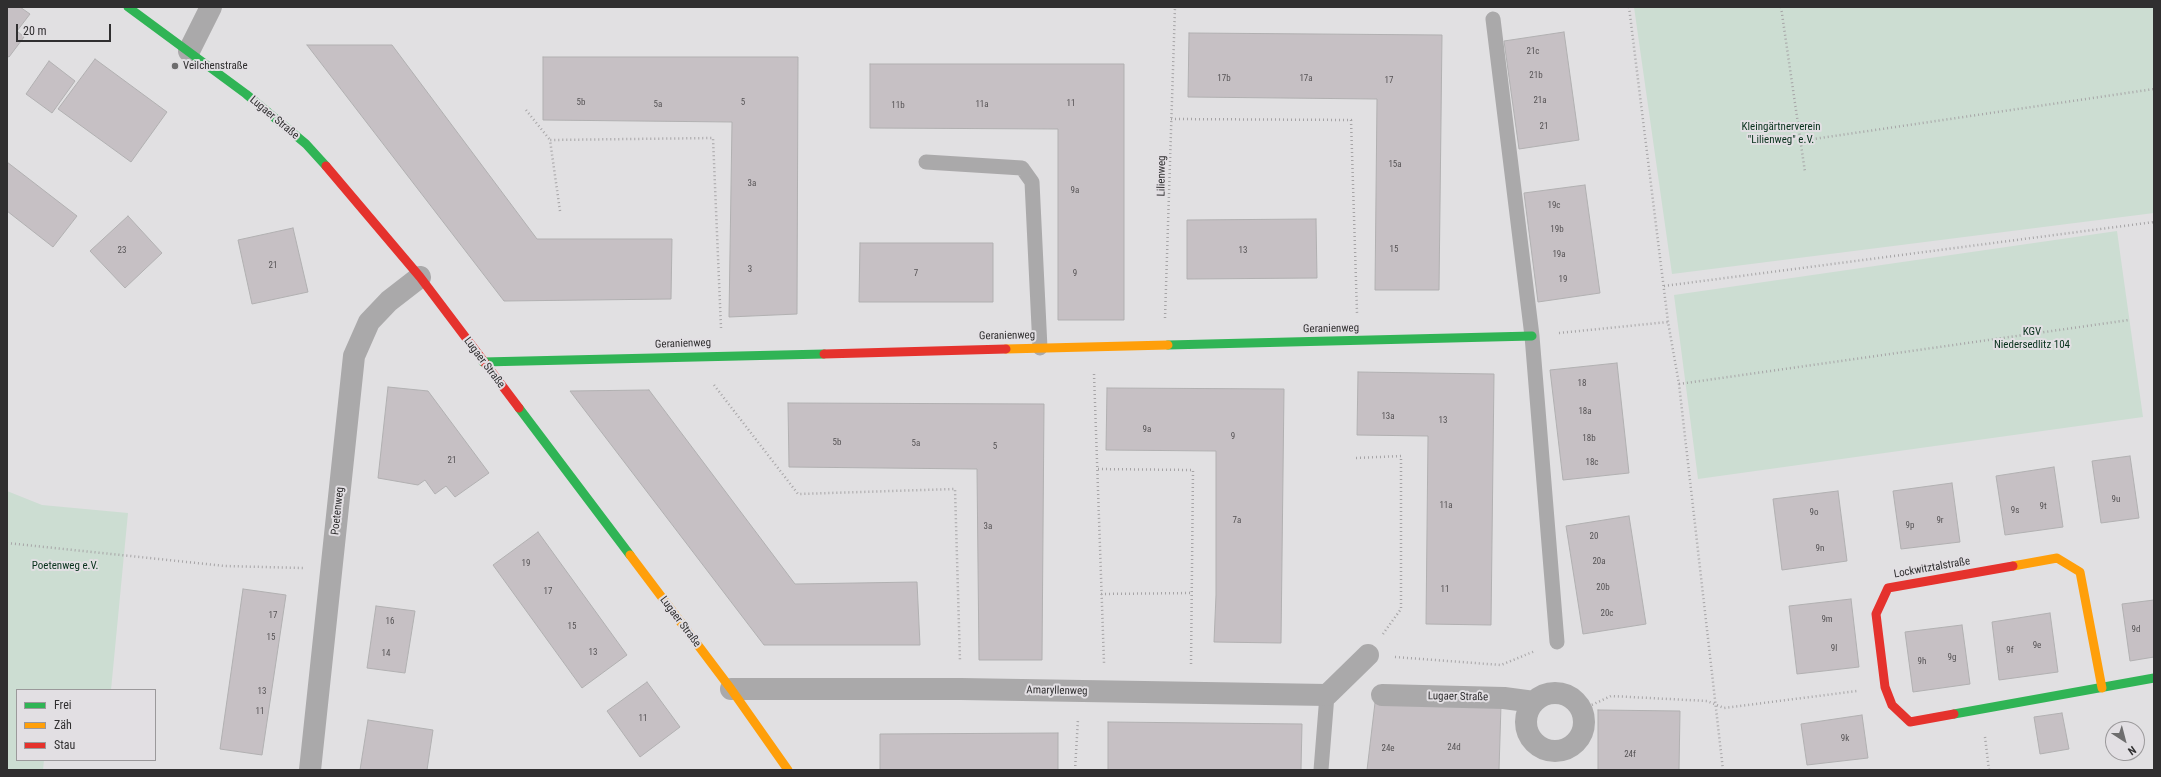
<!DOCTYPE html>
<meta charset="utf-8">
<style>
body{margin:0}
#map{position:relative;width:2161px;height:777px;overflow:hidden;background:#e1e0e2;font-family:"Roboto Condensed",sans-serif}
canvas{display:block}
.frame{position:absolute;inset:0;border:8px solid #302f30;pointer-events:none}
.legend{position:absolute;left:16px;top:689px;width:140px;height:72px;box-sizing:border-box;background:#e2dfe3;border:1px solid #9b999b;margin:0;padding:5px 7px;list-style:none;font-size:12px;color:#302f30}
.legend li{display:flex;align-items:center;gap:8px;height:20px}
.legend b{width:20px;border:1px solid #9b999b}
.north{position:absolute;left:2105px;top:721px;width:40px;height:40px;box-sizing:border-box;background:#e2dfe3;border:1px solid #9b999b;border-radius:50%;rotate:144deg;font-size:11px;font-weight:700;line-height:16px;text-align:center;color:#302f30}
.north::after{content:'';display:block;margin:auto;width:14px;height:18px;background:#6e6d6e;clip-path:polygon(50% 0,100% 100%,50% 72%,0 100%)}
.scale{position:absolute;left:16px;top:24px;width:95px;height:18px;box-sizing:border-box;border:2px solid #302f30;border-top:0;padding-left:5px;font-size:12px;line-height:14px;white-space:nowrap;color:#302f30;-webkit-text-stroke:3px #e2dfe3;paint-order:stroke}
</style>
<div id="map">
<canvas width="2161" height="777"></canvas>
<div class="frame"></div>
<ul class="legend">
<li><b style="height:5px;background:#30b455"></b>Frei</li>
<li><b style="height:5px;background:#ff9f0a"></b>Zäh</li>
<li><b style="height:5px;background:#e5322d"></b>Stau</li>
</ul>
<div class="north">N</div>
<div class="scale">20 m</div>
</div>
<script>
const c = document.querySelector('canvas').getContext('2d');
c.lineJoin = 'round';
function fillPath(path, color) { c.fillStyle = color; c.fill(path, 'evenodd'); }
const toPath = rows => new Path2D(rows.map(r => 'M' + r).join(''));
function stroke(path, color, width, dash) { c.strokeStyle = color; c.lineWidth = width; c.lineCap = dash ? 'butt' : 'round'; c.setLineDash(dash || []); c.stroke(path); }
function label(font, color, halo, rows, align = 'center') {
  c.font = font + ' "Roboto Condensed",sans-serif'; c.lineWidth = 4; c.setLineDash([]); c.textBaseline = 'middle'; c.strokeStyle = halo; c.fillStyle = color; for (const [text, x, y, turn = 0] of rows) {
    c.save(); c.translate(x, y); c.rotate((+turn || 0) * Math.PI / 180); c.textAlign = isNaN(turn) ? turn : align; if (halo) c.strokeText(text, 0, 0); c.fillText(text, 0, 0); c.restore();
  }
}
const green = toPath([
 [1634,7,2154,7,2154,213,1672,274],
 [2117,231,2143,417,1698,479,1674,295],
 [7,491,42,505,128,513,111,690,17,690,17,760,44,760,43,770,7,770]
]);
const building = toPath([
 [7,7,20,7,30,14,17,31,24,37,9,57,7,56,7,7],
 [1564,32,1579,140,1519,149,1504,41,1564,32],
 [1189,33,1442,35,1439,290,1375,290,1377,99,1188,97,1189,33],
 [307,45,392,45,537,239,672,239,671,299,504,301,307,45],
 [543,57,798,57,797,314,729,317,732,122,543,120,543,57],
 [95,59,167,112,131,162,58,109,95,59],
 [49,61,75,81,52,113,26,94,49,61],
 [870,64,1124,64,1124,320,1058,320,1058,129,870,128,870,64],
 [7,162,77,216,53,247,7,211,7,162],
 [1585,185,1600,293,1538,302,1524,193,1585,185],
 [128,216,162,253,125,288,90,251,128,216],
 [1316,219,1317,278,1187,279,1187,220,1316,219],
 [293,228,308,292,252,304,238,240,293,228],
 [860,243,993,243,993,302,859,302,860,243],
 [1617,363,1629,473,1563,480,1550,370,1617,363],
 [1358,372,1494,374,1491,625,1426,624,1428,436,1357,435,1358,372],
 [388,387,428,391,489,473,455,497,446,486,435,494,425,480,418,485,378,478,388,387],
 [1107,388,1284,389,1281,643,1214,642,1216,595,1216,451,1106,450,1107,388],
 [649,390,795,584,917,582,920,645,764,645,570,391,649,390],
 [788,403,1044,404,1042,660,979,660,977,469,789,467,788,403],
 [2130,456,2139,518,2101,523,2092,461,2130,456],
 [2054,467,2063,527,2005,535,1996,476,2054,467],
 [1952,483,1960,542,1901,549,1893,491,1952,483],
 [1838,491,1847,561,1782,570,1773,499,1838,491],
 [1629,516,1646,624,1583,634,1566,526,1629,516],
 [538,532,627,655,582,688,493,565,538,532],
 [243,589,286,595,262,755,220,749,243,589],
 [1851,599,1859,667,1797,674,1789,606,1851,599],
 [2154,600,2154,657,2130,661,2122,604,2154,600],
 [376,606,415,611,405,673,367,668,376,606],
 [2050,613,2058,672,1999,680,1992,622,2050,613],
 [1962,625,1970,684,1913,692,1905,632,1962,625],
 [647,682,680,727,640,757,607,711,647,682],
 [1375,703,1501,705,1499,770,1367,770,1375,703],
 [1598,710,1680,711,1679,770,1598,770,1598,710],
 [2062,713,2069,749,2040,754,2034,717,2062,713],
 [1862,715,1868,758,1807,765,1801,724,1862,715],
 [368,720,433,730,427,770,360,770,368,720],
 [1108,722,1302,724,1301,770,1108,770,1108,722],
 [1058,733,1058,770,880,770,880,734,1058,733]
]);
const path = toPath([
 [1629,7,1668,322,1679,384,1723,770],
 [1781,7,1805,172],
 [526,110,550,140],
 [1171,119,1351,120,1357,313],
 [1800,141,2154,89],
 [560,211,550,140,713,138,721,328],
 [1664,286,2154,222],
 [1165,318,1175,7],
 [1559,333,1668,322],
 [1094,374,1104,663],
 [1679,384,2129,320],
 [714,385,798,494,955,489,960,661],
 [1356,458,1401,456,1401,609,1383,634],
 [1098,469,1193,470,1191,666],
 [7,543,225,566,303,568],
 [1101,594,1193,593],
 [1395,657,1501,665,1535,651],
 [1581,710,1611,696,1707,701,1724,708,1857,691],
 [1985,737,1989,770],
 [1075,770,1078,719]
]);
const lane = toPath([
 [1493,19,1532,336,1557,642],
 [926,162,1022,168,1032,182,1040,348],
 [1321,770,1327,695]
]);
const street = toPath([
 [189,51,211,7],
 [731,689,961,689,1327,695,1368,655],
 '1526 722a29 29 0 1 1 58 0a29 29 0 1 1-58 0Z',
 [1382,695,1504,698,1534,702],
 [310,770,354,356,369,322,389,301,420,277]
]);
const fast = toPath([
 [128,7,246,94,306,144,326,166],
 [1168,345,1532,336],
 [483,362,824,354],
 [519,408,630,555],
 [1954,714,2154,678]
]);
const slow = toPath([
 [1006,349,1168,345],
 [630,555,731,689,788,770],
 [2013,566,2057,558,2080,572,2102,688]
]);
const jam = toPath([
 [326,166,420,277,519,408],
 [824,354,1006,349],
 [1954,714,1910,722,1892,705,1885,687,1876,614,1888,588,2013,566]
]);
const markers = [
 [175,66,4,"#6e6d6e"]
];
const numberNames = [
 ["21c",1533,52],
 ["21b",1536,76],
 ["17b",1224,79],
 ["17a",1306,79],
 ["17",1389,81],
 ["21a",1540,101],
 ["5b",581,103],
 ["5",743,103],
 ["11",1071,104],
 ["5a",658,105],
 ["11a",982,105],
 ["11b",898,106],
 ["21",1544,127],
 ["15a",1395,165],
 ["3a",752,184],
 ["9a",1075,191],
 ["19c",1554,206],
 ["19b",1557,230],
 ["15",1394,250],
 ["23",122,251],
 ["13",1243,251],
 ["19a",1559,255],
 ["21",273,266],
 ["3",750,270],
 ["7",916,274],
 ["9",1075,274],
 ["19",1563,280],
 ["18",1582,384],
 ["18a",1585,412],
 ["13a",1388,417],
 ["13",1443,421],
 ["9a",1147,430],
 ["9",1233,437],
 ["18b",1589,439],
 ["5b",837,443],
 ["5a",916,444],
 ["5",995,447],
 ["21",452,461],
 ["18c",1592,463],
 ["9u",2116,500],
 ["11a",1446,506],
 ["9t",2043,507],
 ["9s",2015,511],
 ["9o",1814,513],
 ["7a",1237,521],
 ["9r",1940,521],
 ["9p",1910,526],
 ["3a",988,527],
 ["20",1594,537],
 ["9n",1820,549],
 ["20a",1599,562],
 ["19",526,564],
 ["20b",1603,588],
 ["11",1445,590],
 ["17",548,592],
 ["20c",1607,614],
 ["17",273,616],
 ["9m",1827,620],
 ["16",390,622],
 ["15",572,627],
 ["9d",2136,630],
 ["15",271,638],
 ["9e",2037,646],
 ["9l",1834,649],
 ["9f",2010,651],
 ["13",593,653],
 ["14",386,654],
 ["9g",1952,658],
 ["9h",1922,662],
 ["13",262,692],
 ["11",260,712],
 ["11",643,719],
 ["9k",1845,739],
 ["24d",1454,748],
 ["24e",1388,749],
 ["24f",1630,755]
];
const poiNames = [
 ["Veilchenstraße",183,66]
];
const streetNames = [
 ["Lugaer Straße",274,118,40],
 ["Lilienweg",1162,176,-89],
 ["Geranienweg",1331,329,-1],
 ["Geranienweg",1007,336,-1],
 ["Geranienweg",683,344,-2],
 ["Lugaer Straße",484,363,53],
 ["Poetenweg",338,511,-84],
 ["Lockwitztalstraße",1932,568,-10],
 ["Lugaer Straße",680,622,53],
 ["Amaryllenweg",1057,691,1],
 ["Lugaer Straße",1458,697,1]
];
const parkNames = [
 ["Kleingärtnerverein",1781,127],
 ["\"Lilienweg\" e.V.",1781,140],
 ["KGV",2032,332],
 ["Niedersedlitz 104",2032,345],
 ["Poetenweg e.V.",65,566]
];
fillPath(green, '#ccddd2');
fillPath(building, '#c6c0c4');
stroke(building, '#b1b0b1', 1);
stroke(path, '#a6a4a6', 2.5, [1, 3]);
stroke(lane, '#aaa9aa', 15);
stroke(street, '#aaa9aa', 22);
stroke(fast, '#30b455', 9);
stroke(slow, '#ff9f0a', 9);
stroke(jam, '#e5322d', 9);
for (const [x, y, r, color] of markers) { const dot = new Path2D(); dot.arc(x, y, r, 0, 2 * Math.PI); c.fillStyle = color; c.fill(dot); stroke(dot, '#e2dfe3', 1.5); }
label('9px', '#565355', null, numberNames);
label('11px', '#302f30', '#e2dfe3', poiNames, 'left');
label('11px', '#302f30', '#e2dfe3', streetNames);
label('11px', '#08311c', '#e2dfe3', parkNames);
</script>
